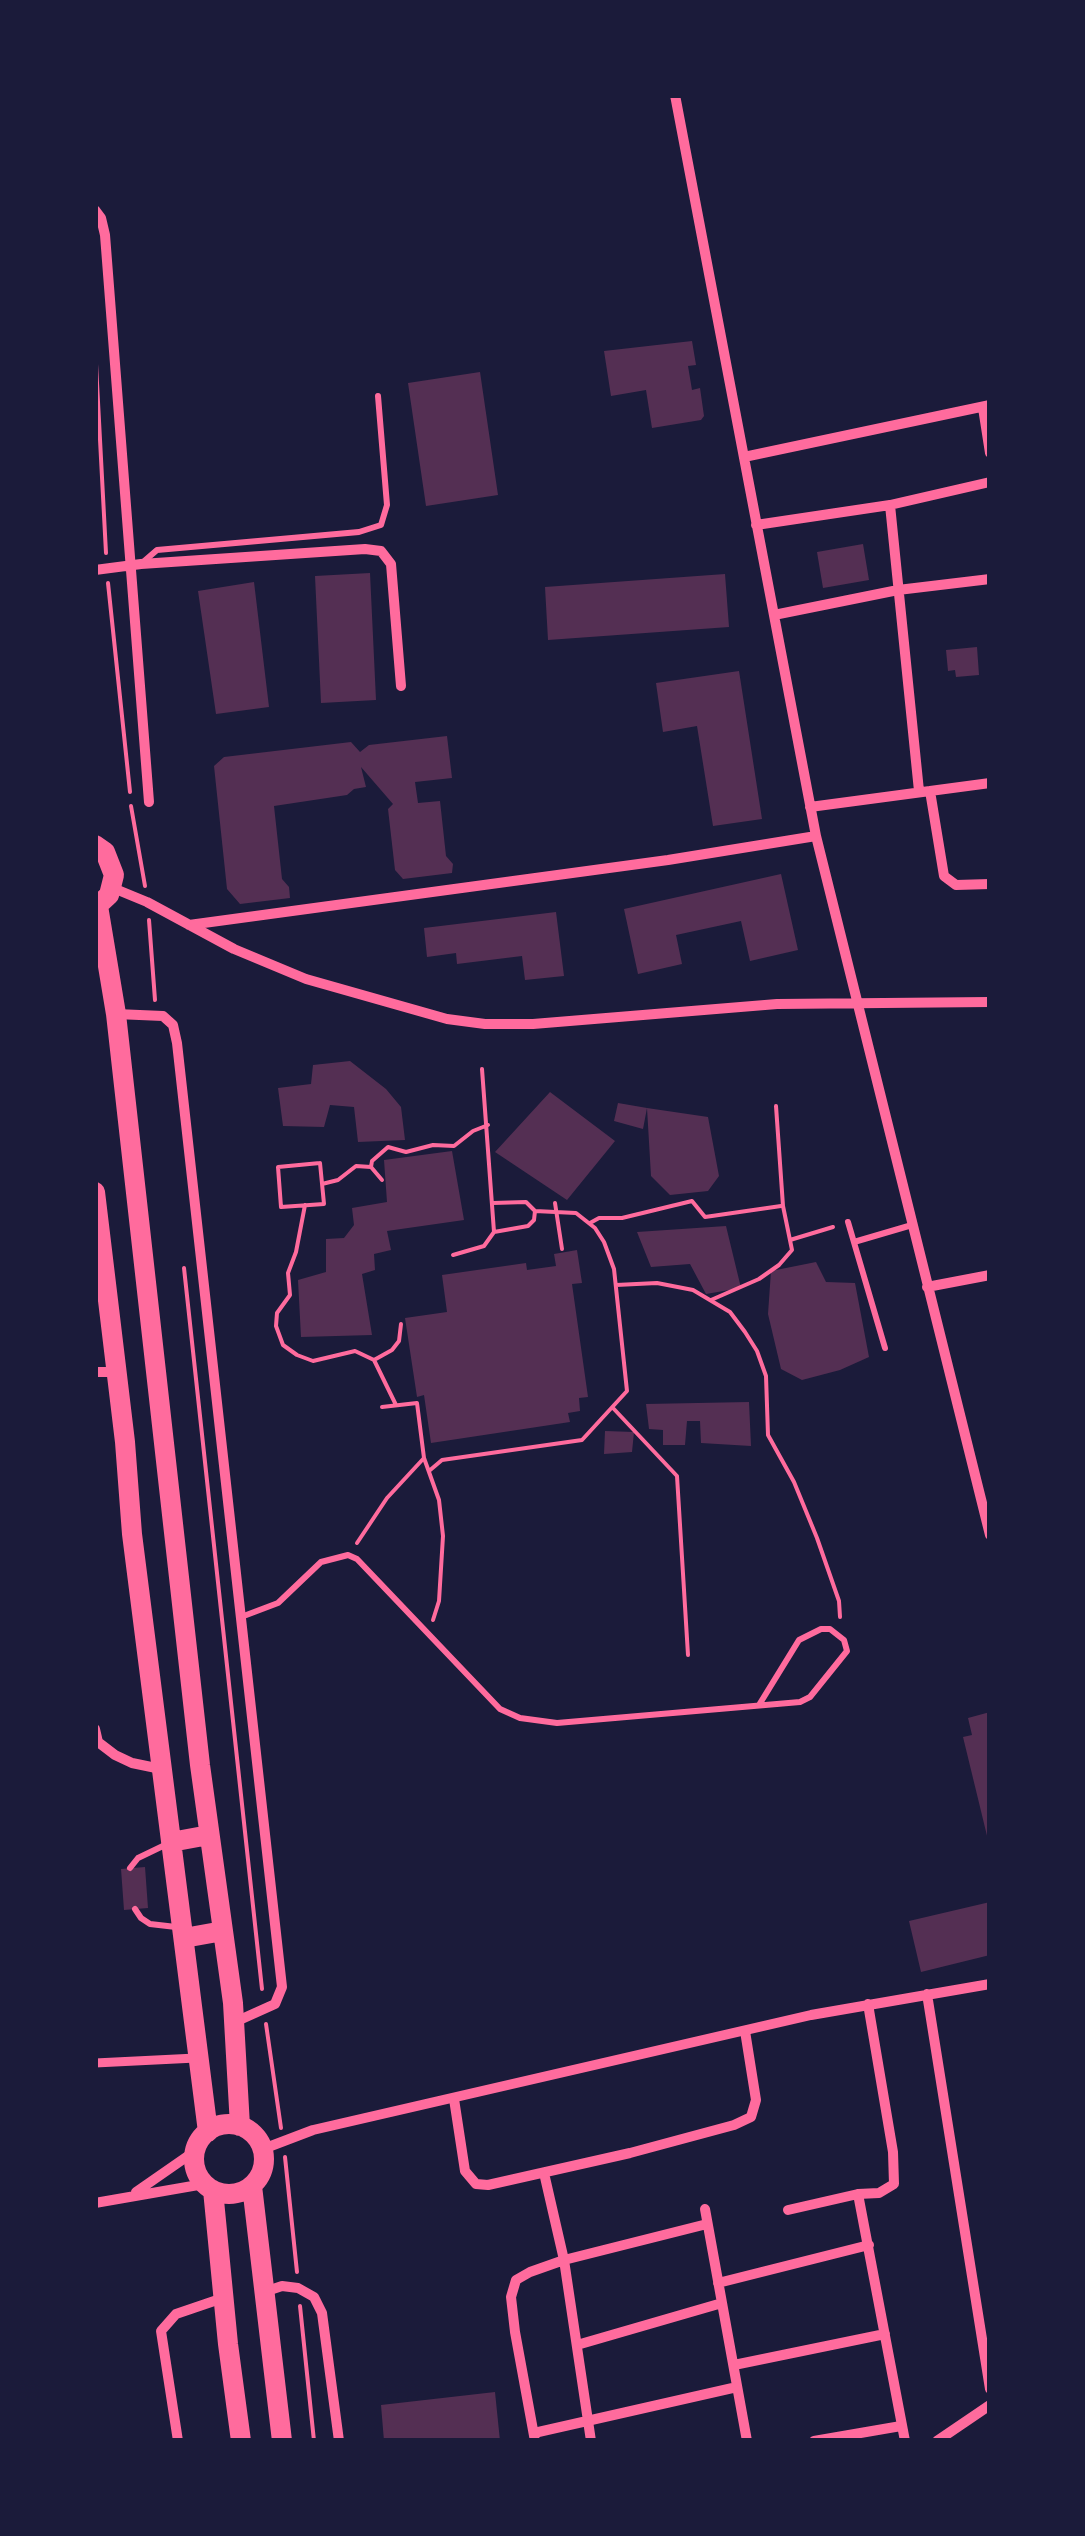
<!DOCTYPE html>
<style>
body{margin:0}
#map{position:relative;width:1085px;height:2536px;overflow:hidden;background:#1b1b3a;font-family:Inter,sans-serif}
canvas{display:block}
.frame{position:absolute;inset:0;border:98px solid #1b1b3a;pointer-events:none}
</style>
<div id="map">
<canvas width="1085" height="2536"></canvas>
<div class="frame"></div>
</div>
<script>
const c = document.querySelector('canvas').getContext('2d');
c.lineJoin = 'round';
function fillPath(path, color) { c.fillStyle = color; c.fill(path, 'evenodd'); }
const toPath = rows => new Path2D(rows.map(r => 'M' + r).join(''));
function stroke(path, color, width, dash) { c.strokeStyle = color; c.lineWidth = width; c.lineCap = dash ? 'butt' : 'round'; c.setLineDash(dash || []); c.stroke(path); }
const building = toPath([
 [692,341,696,365,688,366,692,390,700,388,704,416,701,420,652,428,646,390,611,396,604,351],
 [480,372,498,495,426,506,408,383],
 [863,544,869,580,823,588,817,552],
 [370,573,376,700,321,703,315,576],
 [725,574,729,627,548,640,545,587],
 [254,582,269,707,216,714,198,591],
 [977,647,979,675,956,677,955,670,948,671,946,650],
 [739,671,762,819,713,826,697,726,663,732,656,683],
 [447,736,452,778,415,782,418,803,440,801,446,856,453,864,452,873,403,879,395,870,388,809,393,804,361,767,366,787,354,789,347,795,274,806,282,879,289,887,290,898,240,904,227,889,214,766,224,757,351,742,360,752,369,745],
 [781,874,798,950,750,961,741,921,676,935,682,964,638,974,624,909],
 [556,912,564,976,525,980,522,956,457,964,456,953,427,957,424,928],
 [350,1061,386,1089,401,1107,405,1140,358,1142,354,1107,330,1105,324,1127,283,1126,278,1088,311,1084,313,1065],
 [550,1092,615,1141,567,1200,495,1152],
 [618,1103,647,1108,643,1129,614,1121],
 [647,1108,708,1117,719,1176,708,1191,670,1195,651,1176],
 [452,1151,464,1220,387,1231,391,1250,374,1254,375,1270,362,1274,372,1335,301,1337,298,1280,326,1272,326,1239,344,1238,354,1225,352,1208,387,1202,384,1160],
 [726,1226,741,1288,706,1294,690,1264,651,1267,637,1232],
 [577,1250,582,1283,572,1284,588,1397,579,1398,580,1411,568,1413,570,1422,431,1443,424,1395,417,1397,405,1318,447,1312,442,1275,526,1263,527,1270,556,1266,554,1254],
 [816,1262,826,1282,855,1283,869,1357,840,1370,802,1380,781,1369,768,1314,771,1271],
 [749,1402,751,1446,701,1443,700,1421,687,1421,685,1445,663,1445,663,1430,649,1429,646,1404],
 [605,1431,634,1432,632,1452,604,1454],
 [990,1712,990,1843,989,1844,963,1737,972,1735,968,1718],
 [145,1867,148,1908,124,1910,121,1869],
 [990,1902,990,1955,921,1972,909,1921],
 [495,2392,500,2441,384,2441,381,2405]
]);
const path = toPath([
 [95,345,106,553],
 [108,583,130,792],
 [131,806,145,886],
 [149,920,155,1000],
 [320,1163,324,1204,281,1207,278,1167,320,1163],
 [382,1180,371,1167,372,1161,388,1147,406,1152,433,1145,454,1146,473,1131,488,1125],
 [322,1184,338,1180,356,1166,371,1167],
 [493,1203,526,1202,535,1211,534,1220,528,1226,494,1232],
 [555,1203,562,1249],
 [305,1205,296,1252,288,1273,290,1295,277,1313,276,1326,283,1345,297,1355,313,1361,355,1351,374,1360,392,1350,399,1341,401,1324],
 [590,1223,599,1218,622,1218,692,1201,705,1217,781,1206],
 [790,1240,833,1227],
 [453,1255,484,1246,494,1232,482,1069],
 [184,1268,262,1989],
 [616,1285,657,1283,693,1290,730,1312,745,1332,757,1351,766,1376,768,1435,794,1482,817,1538,839,1601,840,1617],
 [711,1300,759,1279,779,1265,792,1250,783,1206,776,1106],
 [374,1360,396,1405],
 [382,1407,417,1403,424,1458,439,1500,443,1536,439,1601,433,1620],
 [613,1408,677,1476,688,1655],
 [429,1471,442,1460,582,1440,627,1391,614,1269,604,1242,595,1228,576,1213,535,1211],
 [357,1543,387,1498,424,1458],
 [266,2024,281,2128],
 [285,2157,297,2272],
 [300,2306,314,2441]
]);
const service = toPath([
 [142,563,157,550,359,532,381,525,387,505,378,396],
 [848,1222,885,1348],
 [854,1242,912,1225],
 [241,1617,278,1603,321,1562,348,1555,357,1559,500,1709,520,1718,557,1723,800,1702,810,1697,847,1651,844,1640,830,1629,821,1629,799,1640,759,1705],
 [130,1868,138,1858,165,1845],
 [135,1909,141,1918,150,1924,176,1927]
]);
const pedestrian = toPath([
 [95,2063,196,2058]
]);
const minor = toPath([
 [675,95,816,836,990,1535],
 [95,210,101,218,105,235,149,802],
 [983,408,990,453],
 [744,457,990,405],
 [890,505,919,791],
 [756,525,890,505,990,482],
 [95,570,141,564,365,549,381,551,391,564,401,686],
 [774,615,898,590,990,579],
 [930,791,944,876,956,885,990,884],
 [810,807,990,783],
 [113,888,147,902,234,949,306,979,447,1019,485,1024,533,1024,777,1004,990,1002],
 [189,925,668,860,816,836],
 [116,1014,163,1016,173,1025,177,1043,282,1987,275,2004,235,2022],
 [927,1287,990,1275],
 [95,1372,116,1372],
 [95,1729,98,1742,115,1755,132,1763,161,1769],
 [927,1994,990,2389],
 [454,2099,465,2171,476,2184,488,2185,630,2153,734,2125,751,2117,756,2100,745,2031],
 [263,2149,313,2130,811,2015,990,1984],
 [544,2173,564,2260,591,2441],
 [136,2192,195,2151],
 [858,2194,905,2441],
 [95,2203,204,2184],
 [705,2209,747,2441],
 [788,2210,858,2194,879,2193,894,2184,893,2152,868,2004],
 [718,2283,869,2245],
 [264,2292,282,2286,298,2288,314,2297,322,2313,339,2441],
 [577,2345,722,2303],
 [734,2365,885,2334],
 [534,2433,737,2387],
 [178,2441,161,2331,176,2314,223,2298],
 [535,2441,515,2332,511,2297,516,2280,530,2272,564,2260,707,2224],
 [814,2441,901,2426],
 [937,2441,990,2405]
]);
const primary = toPath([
 [95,845,105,852,114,875,109,895,95,908],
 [98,906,116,1014,200,1765,233,2003,240,2126],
 [95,1192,125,1442,132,1534,208,2132],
 [171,1842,209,1835],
 [184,1938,223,1931],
 '194 2159a35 35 0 1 1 70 0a35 35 0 1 1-70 0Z',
 [252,2186,282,2441],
 [213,2190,228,2344,241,2441]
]);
fillPath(building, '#542f53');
stroke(path, '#ff6b9d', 4);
stroke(service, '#ff6b9d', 6);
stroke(pedestrian, '#ff6b9d', 9);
stroke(minor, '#ff6b9d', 10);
stroke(primary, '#ff6b9d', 20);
</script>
